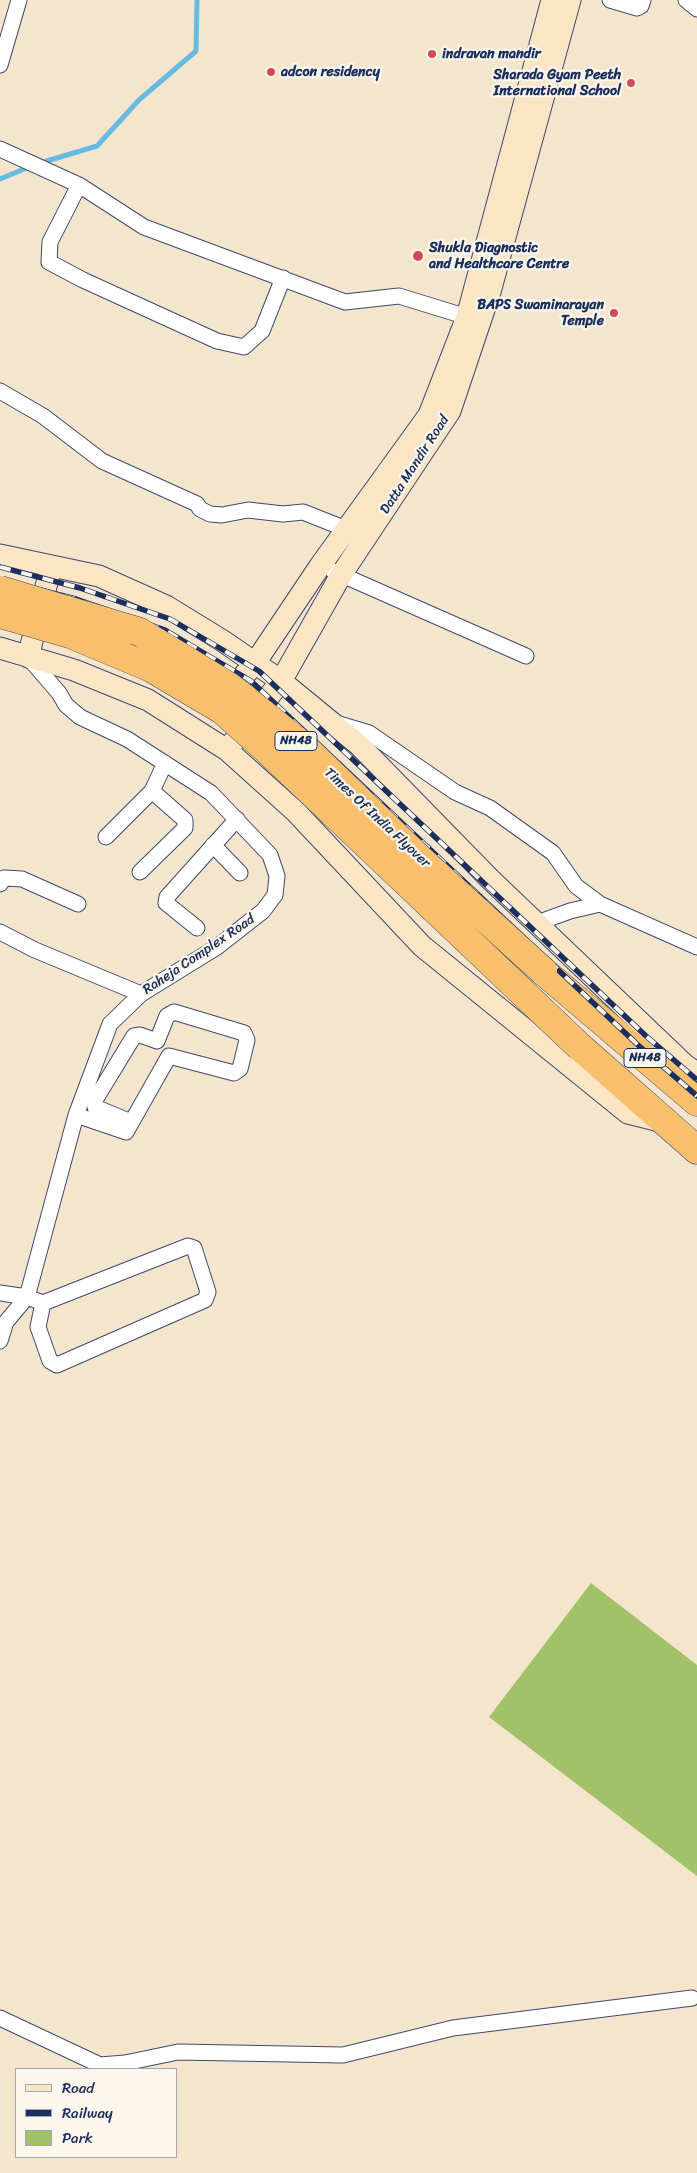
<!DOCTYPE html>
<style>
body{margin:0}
#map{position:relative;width:697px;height:2173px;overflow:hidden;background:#f5e5cd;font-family:Sriracha,sans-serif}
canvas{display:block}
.legend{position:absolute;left:15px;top:2068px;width:162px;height:90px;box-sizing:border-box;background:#fbf7ec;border:1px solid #a1a7b3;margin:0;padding:6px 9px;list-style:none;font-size:15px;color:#1b2f5e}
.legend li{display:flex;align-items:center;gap:10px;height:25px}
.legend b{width:25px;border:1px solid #a1a7b3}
</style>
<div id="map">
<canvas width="697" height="2173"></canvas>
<ul class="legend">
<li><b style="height:6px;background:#fce5c4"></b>Road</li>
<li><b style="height:6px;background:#1b2f5e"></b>Railway</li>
<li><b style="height:14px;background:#a2c26a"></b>Park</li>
</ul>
</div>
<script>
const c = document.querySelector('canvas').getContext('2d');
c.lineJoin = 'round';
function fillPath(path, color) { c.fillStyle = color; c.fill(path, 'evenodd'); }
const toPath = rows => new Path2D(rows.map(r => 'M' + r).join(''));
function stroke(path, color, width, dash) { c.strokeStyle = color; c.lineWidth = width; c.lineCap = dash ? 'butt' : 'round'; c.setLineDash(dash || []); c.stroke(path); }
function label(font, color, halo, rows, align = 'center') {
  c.font = font + ' Sriracha,sans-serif'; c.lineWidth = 4.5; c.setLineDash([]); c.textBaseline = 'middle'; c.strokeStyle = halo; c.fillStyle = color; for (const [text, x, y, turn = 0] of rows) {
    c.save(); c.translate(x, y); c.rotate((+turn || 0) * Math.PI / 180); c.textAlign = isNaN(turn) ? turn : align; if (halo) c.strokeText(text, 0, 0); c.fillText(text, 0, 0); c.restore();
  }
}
const green = toPath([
 [591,1583,697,1665,697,1876,489,1717]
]);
const stream = toPath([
 [40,163,97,146,139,100,196,51,197,0],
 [0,179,29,167]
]);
const street = toPath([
 [610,0,637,8,641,6,643,0],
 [686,0,697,9],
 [0,65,19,0],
 [0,149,79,185,144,227,345,302,399,296,477,320],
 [79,185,50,242,49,262,83,280,217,341,244,347,262,331,283,278],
 [0,391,43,416,102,461,197,504,200,509,210,514,222,515,248,510,283,514,303,512,346,529],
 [333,571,526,656],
 [339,724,369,733,455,792,490,808,553,853,576,886,600,904,697,947],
 [106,837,152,791,165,763],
 [213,845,240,873],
 [140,872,185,828,185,820,152,791],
 [0,884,4,878,22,879,78,904],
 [537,923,570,911,600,904],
 [197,928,166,903,167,897,237,819],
 [0,932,35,950,141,994],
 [76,1115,126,1132,169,1056,234,1073,240,1069,247,1040,244,1033,174,1012,167,1016,157,1041,140,1035,134,1036,95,1100,95,1107,131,1122],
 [0,1293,27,1297,76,1115,110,1024,141,994,217,947,263,911,275,895,277,876,270,855,211,793,127,739,80,717,66,705,59,693,28,657],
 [0,1341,6,1322,27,1297,43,1303,188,1246,194,1248,208,1292,205,1300,57,1365,50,1361,38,1327,43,1303],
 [0,2018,100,2065,125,2063,178,2052,343,2055,453,2028,692,1998]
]);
const secondary = toPath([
 [0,555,99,576,166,606,223,641,281,681,359,745,490,879,685,1065,697,1073],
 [0,648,74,670,148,700,227,750,296,812,422,946,628,1113,664,1122],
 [28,657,51,567],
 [223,699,255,663,320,566,429,415,467,317,552,0],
 [227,750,281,681,341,575,450,411,490,292,570,0]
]);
const highway = toPath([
 [543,971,697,1102],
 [580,1047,697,1150]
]);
const rail = toPath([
 [0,567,80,588,170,619,259,671,646,1036,697,1080],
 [0,580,76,599,165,630,251,681,638,1045,697,1096]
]);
const highwayBridge = toPath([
 [0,590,140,632,230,687,302,745,420,859,543,971],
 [0,614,70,634,151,668,222,710,267,750,580,1047]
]);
const markers = [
 [432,54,5,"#d1495b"],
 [271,72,5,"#d1495b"],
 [631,83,5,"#d1495b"],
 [418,256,6,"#d1495b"],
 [614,313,5,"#d1495b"]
];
const shields = [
 [296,741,42],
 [645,1058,42]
];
const shieldNames = [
 ["NH48",296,741],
 ["NH48",645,1058]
];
const poiNames = [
 ["indravan mandir",442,54],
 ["adcon residency",281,72],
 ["Sharada Gyam Peeth",621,75,"right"],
 ["International School",621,91,"right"],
 ["Shukla Diagnostic",429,248],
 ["and Healthcare Centre",429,264],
 ["BAPS Swaminarayan",604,305,"right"],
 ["Temple",604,321,"right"]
];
const streetNames = [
 ["Datta Mandir Road",415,465,-57],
 ["Times Of India Flyover",377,818,43],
 ["Raheja Complex Road",199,955,-34]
];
fillPath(green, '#a2c26a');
stroke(stream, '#65bbe2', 5);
stroke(street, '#3c4a6f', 17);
stroke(secondary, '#3c4a6f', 23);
stroke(highway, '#3c4a6f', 29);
stroke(street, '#fff', 15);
stroke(secondary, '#fce5c4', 21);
stroke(highway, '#f8bf6c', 28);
stroke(rail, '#1b2f5e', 5.5);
stroke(rail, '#fbf7ec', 4, [11]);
stroke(highwayBridge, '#3c4a6f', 29, []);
stroke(highwayBridge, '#f8bf6c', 28);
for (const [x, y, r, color] of markers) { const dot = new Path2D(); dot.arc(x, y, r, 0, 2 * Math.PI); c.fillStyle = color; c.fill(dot); stroke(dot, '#fbf7ec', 2); }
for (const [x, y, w] of shields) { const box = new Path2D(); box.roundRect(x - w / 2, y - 9.5, w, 19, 4); c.fillStyle = '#fbf7ec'; c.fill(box); stroke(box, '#1b2f5e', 1); }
label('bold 12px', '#1b2f5e', null, shieldNames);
label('bold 14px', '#1b2f5e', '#fbf7ec', poiNames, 'left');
label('14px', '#1b2f5e', '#fbf7ec', streetNames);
</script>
